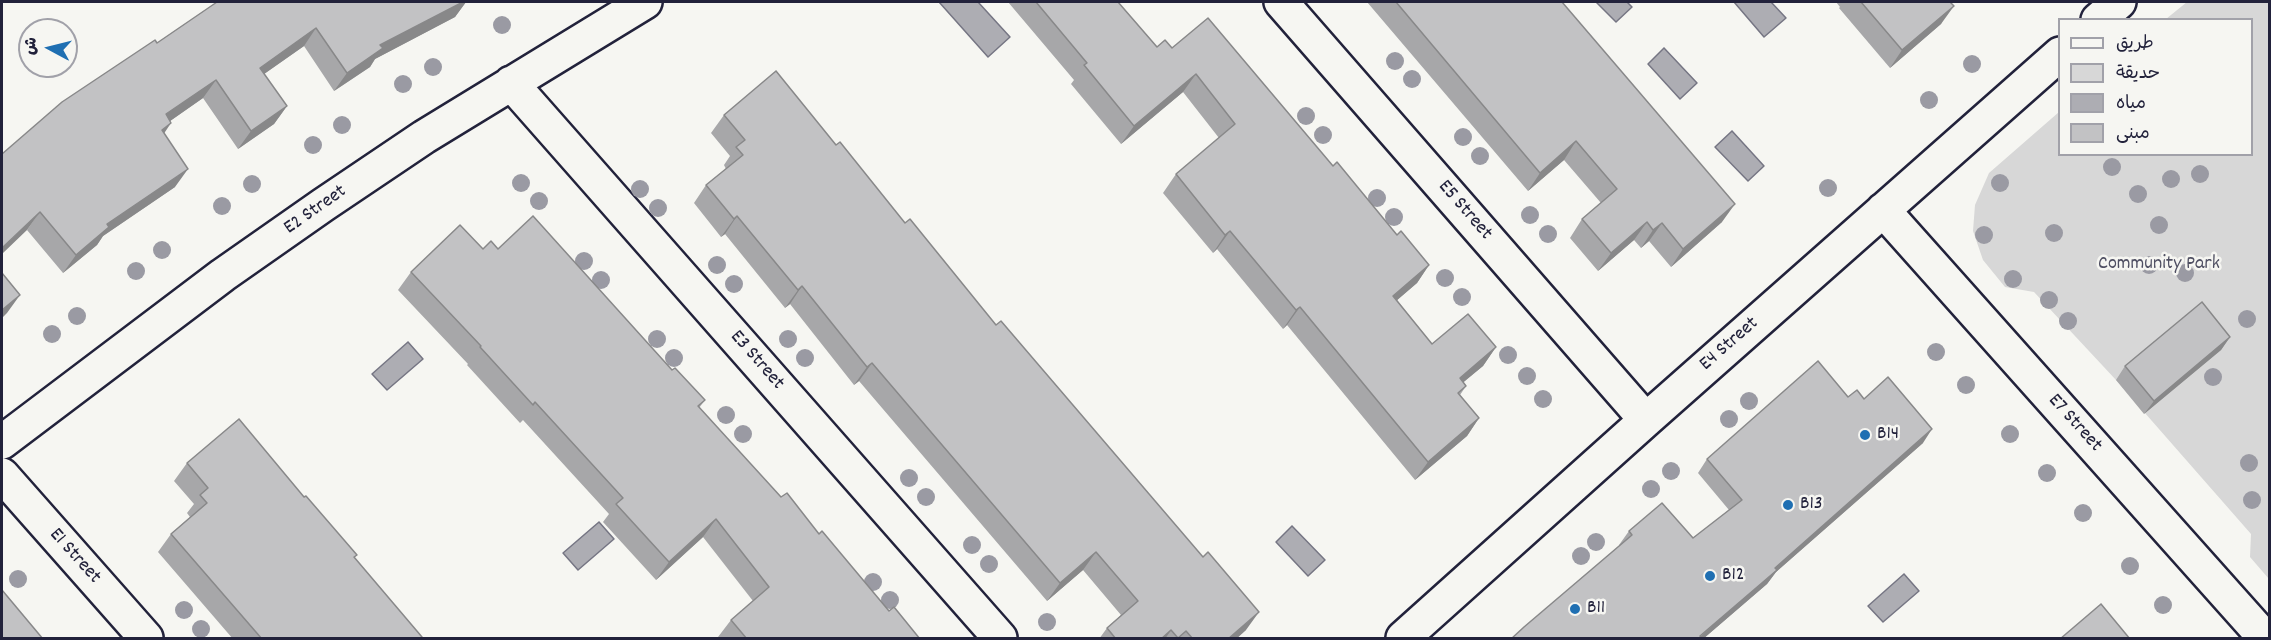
<!DOCTYPE html>
<meta charset="utf-8">
<style>
body{margin:0}
#map{position:relative;width:2271px;height:640px;overflow:hidden;background:#f6f6f2;font-family:Dekko,"Playpen Sans Arabic",sans-serif}
canvas{display:block}
.frame{position:absolute;inset:0;border:3px solid #22223b;pointer-events:none}
.legend{position:absolute;left:2058px;top:18px;width:195px;height:138px;box-sizing:border-box;background:#f6f6f2;border:2px solid #a1a1a9;margin:0;padding:8px 10px;list-style:none;font-size:18px;color:#22223b}
.legend li{display:flex;align-items:center;gap:12px;height:30px}
.legend b{width:30px;border:2px solid #a1a1a9}
.north{position:absolute;left:18px;top:18px;width:60px;height:60px;box-sizing:border-box;background:#f6f6f2;border:2px solid #a1a1a9;border-radius:50%;rotate:277deg;font-size:16px;font-weight:700;line-height:24px;text-align:center;color:#22223b}
.north::after{content:'';display:block;margin:auto;width:21px;height:27px;background:#1f6fb2;clip-path:polygon(50% 0,100% 100%,50% 72%,0 100%)}
</style>
<div id="map">
<canvas width="2271" height="640"></canvas>
<div class="frame"></div>
<ul class="legend">
<li><b style="height:8px;background:#f6f6f2"></b>طريق</li>
<li><b style="height:16px;background:#d7d7d7"></b>حديقة</li>
<li><b style="height:16px;background:#adadb3"></b>مياه</li>
<li><b style="height:16px;background:#c2c2c4"></b>مبنى</li>
</ul>
<div class="north">ش</div>
</div>
<script>
const c = document.querySelector('canvas').getContext('2d');
c.lineJoin = 'round';
function fillPath(path, color) { c.fillStyle = color; c.fill(path, 'evenodd'); }
const toPath = rows => new Path2D(rows.map(r => 'M' + r).join(''));
function stroke(path, color, width, dash) { c.strokeStyle = color; c.lineWidth = width; c.lineCap = dash ? 'butt' : 'round'; c.setLineDash(dash || []); c.stroke(path); }
function label(font, color, halo, rows, align = 'center') {
  c.font = font + ' Dekko,sans-serif'; c.lineWidth = 5; c.setLineDash([]); c.textBaseline = 'middle'; c.strokeStyle = halo; c.fillStyle = color; for (const [text, x, y, turn = 0] of rows) {
    c.save(); c.translate(x, y); c.rotate((+turn || 0) * Math.PI / 180); c.textAlign = isNaN(turn) ? turn : align; if (halo) c.strokeText(text, 0, 0); c.fillText(text, 0, 0); c.restore();
  }
}
const green = toPath([
 [2187,2,2269,2,2269,579,2250,557,2251,534,2116,380,2034,292,2005,287,1983,260,1973,231,1975,205,1989,173,2059,112,2060,154,2252,154,2252,20,2166,19]
]);
const water = toPath([
 [939,2,978,2,1010,37,988,57,939,2],
 [1596,2,1627,2,1632,7,1616,22,1596,2],
 [1734,2,1771,2,1786,18,1764,37,1734,2],
 [1664,48,1697,83,1680,99,1648,64,1664,48],
 [1732,131,1764,166,1748,181,1715,147,1732,131],
 [408,342,423,359,387,390,372,374,408,342],
 [599,522,614,539,578,570,563,553,599,522],
 [1292,526,1325,560,1308,576,1276,542,1292,526],
 [1904,574,1919,591,1883,622,1868,606,1904,574]
]);
const minor = toPath([
 [1281,2,1646,420],
 [2098,20,2119,2],
 [511,83,1000,638],
 [1883,210,2265,638],
 [2,442,223,275,323,205,424,137,645,2],
 [2,475,146,638],
 [1403,638,1646,420,2060,54]
]);
const trees = [
 [502,25],
 [1395,61],
 [1972,64],
 [433,67],
 [1412,79],
 [403,84],
 [1929,100],
 [1306,116],
 [342,125],
 [1323,135],
 [1463,137],
 [313,145],
 [1480,156],
 [2112,167],
 [2200,174],
 [2171,179],
 [521,183],
 [2000,183],
 [252,184],
 [1828,188],
 [640,189],
 [2138,194],
 [1377,198],
 [539,201],
 [222,206],
 [658,208],
 [1530,215],
 [1394,217],
 [2159,225],
 [2054,233],
 [1548,234],
 [1984,235],
 [162,250],
 [584,261],
 [717,265],
 [2149,265],
 [136,271],
 [2185,273],
 [1445,278],
 [2013,279],
 [601,280],
 [734,284],
 [1462,297],
 [2049,300],
 [77,316],
 [2247,319],
 [2068,321],
 [52,334],
 [657,339],
 [788,339],
 [1936,352],
 [1508,355],
 [674,358],
 [805,358],
 [1527,376],
 [2213,377],
 [1966,385],
 [1543,399],
 [1749,401],
 [726,415],
 [1729,419],
 [743,434],
 [2010,434],
 [2249,463],
 [1671,471],
 [2047,473],
 [909,478],
 [1651,489],
 [926,497],
 [2252,500],
 [2083,513],
 [1596,542],
 [972,545],
 [1581,556],
 [989,564],
 [2130,566],
 [18,579],
 [873,582],
 [890,600],
 [2163,605],
 [184,610],
 [1047,622],
 [201,629]
];
const wall = toPath([
 [217,2,466,2,455,17,375,59,370,67,334,91,304,46,264,74,287,106,274,124,238,149,203,98,170,121,164,133,175,187,103,236,97,245,63,273,27,230,157,43],
 [1008,2,1118,2,1157,47,1172,48,1333,166,1397,235,1429,265,1417,283,1397,300,1432,344,1496,347,1483,366,1463,382,1466,386,1460,395,1479,418,1467,436,1415,480,1287,325,1283,329,1217,249,1213,253,1163,193,1176,174,1219,138,1183,92,1121,144,1071,84,1074,80],
 [1367,2,1562,2,1722,222,1671,267,1649,241,1641,248,1634,240,1598,271,1570,238,1582,219,1601,203,1564,160,1528,191],
 [1836,2,1950,2,1941,24,1890,68,1839,8,1840,7],
 [724,115,836,145,996,325,1246,630,1236,639,1099,639,1107,628,1121,615,1083,570,1047,601,859,381,854,385,790,304,785,308,725,234,721,237,694,203,706,185,726,169,724,165,730,156,711,133],
 [483,249,498,249,672,370,705,400,699,408,781,497,819,534,889,611,920,639,719,639,718,637,731,620,753,601,703,537,656,580,603,522,609,514,523,420,520,423,467,365,468,364,398,290,411,272],
 [2230,337,2221,350,2144,414,2116,380,2125,366],
 [1848,397,1864,399,1923,443,1776,572,1767,584,1703,639,1511,639,1620,545,1619,545,1629,531,1693,538,1729,510,1698,473,1707,459],
 [187,463,304,497,357,555,354,558,421,639,233,639,158,552,171,534,190,517,187,513,194,504,174,481]
]);
const shadedWall = toPath([
 [463,2,466,2,455,17,375,59,370,67,334,91,347,73,380,45],
 [1954,6,1941,24,1890,68,1902,50],
 [316,28,304,46,247,86,260,68],
 [1196,74,1183,92,1121,144,1134,126],
 [216,80,203,98,153,133,166,114],
 [287,106,274,124,238,149,251,131],
 [171,123,159,141,162,130],
 [1576,141,1564,160,1528,191,1540,173],
 [188,169,175,187,103,236,97,245,63,273,76,255,107,224],
 [1735,204,1722,222,1671,267,1683,249],
 [40,212,27,230,2,254,2,248],
 [737,216,725,234,721,237,734,219],
 [1647,222,1634,240,1598,271,1611,253],
 [1662,223,1649,241,1641,248,1653,230],
 [1230,231,1217,249,1213,253,1225,235],
 [1429,265,1417,283,1381,314,1393,296],
 [802,286,790,304,785,308,798,290],
 [20,295,7,313,2,318,2,310],
 [1300,307,1287,325,1283,329,1296,310],
 [2230,337,2221,350,2144,414,2154,401],
 [1496,347,1483,366,1447,396,1460,378],
 [872,363,859,381,854,385,867,367],
 [1479,418,1467,436,1415,480,1428,462],
 [1932,429,1923,443,1776,572,1767,584,1703,639,1698,639,1775,568],
 [716,519,703,537,656,580,669,562],
 [1096,552,1083,570,1047,601,1060,583],
 [1259,612,1246,630,1236,639,1228,639],
 [1171,630,1165,639,1161,639]
]);
const building = toPath([
 [217,2,463,2,380,45,383,48,347,73,316,28,260,68,287,106,251,131,216,80,166,114,171,123,162,130,188,169,107,224,109,227,76,255,40,212,2,248,2,154,62,102,155,40,157,43,217,2],
 [1036,2,1118,2,1157,47,1165,40,1172,48,1208,18,1333,166,1337,162,1397,235,1401,231,1429,265,1393,296,1432,344,1468,314,1496,347,1460,378,1466,386,1458,393,1479,418,1428,462,1300,307,1296,310,1230,231,1225,235,1176,174,1235,124,1196,74,1134,126,1084,65,1087,63,1036,2],
 [1396,2,1562,2,1735,204,1683,249,1662,223,1653,230,1647,222,1611,253,1582,219,1617,189,1576,141,1540,173,1396,2],
 [1861,2,1950,2,1954,6,1902,50,1861,2],
 [776,71,836,145,840,142,905,223,910,219,996,325,1001,321,1203,557,1208,552,1259,612,1228,639,1193,639,1186,631,1178,638,1171,630,1161,639,1116,639,1107,628,1138,601,1096,552,1060,583,872,363,867,367,802,286,798,290,737,216,734,219,706,185,743,155,736,147,745,140,724,115,776,71],
 [533,216,672,370,675,368,705,400,698,406,781,497,787,493,819,534,822,531,889,611,894,607,920,639,747,639,731,620,769,587,716,519,669,562,616,504,623,498,535,402,533,405,480,347,481,346,411,272,460,225,483,249,491,241,498,249,533,216],
 [2,273,20,295,2,310,2,273],
 [2202,302,2230,337,2154,401,2125,366,2202,302],
 [1818,361,1848,397,1857,390,1864,399,1888,377,1932,429,1775,568,1777,570,1700,636,1701,639,1511,639,1524,627,1632,535,1629,531,1662,503,1693,538,1742,500,1707,459,1818,361],
 [239,419,304,497,306,496,357,555,354,557,422,637,420,639,262,639,171,534,207,503,200,495,208,488,187,463,239,419],
 [2,590,43,639,2,639,2,590],
 [2101,604,2130,639,2060,639,2101,604]
]);
const markers = [
 [1865,435,6,"#1f6fb2"],
 [1788,505,6,"#1f6fb2"],
 [1710,576,6,"#1f6fb2"],
 [1575,609,6,"#1f6fb2"]
];
const streetNames = [
 ["E2 Street",316,211,-35],
 ["E5 Street",1464,211,49],
 ["E4 Street",1730,345,-41],
 ["E3 Street",756,361,49],
 ["E7 Street",2074,424,48],
 ["E1 Street",74,557,48]
];
const parkNames = [
 ["Community Park",2159,265]
];
const poiNames = [
 ["B14",1877,435],
 ["B13",1800,505],
 ["B12",1722,576],
 ["B11",1587,609]
];
fillPath(green, '#d7d7d7');
fillPath(water, '#adadb3');
stroke(water, '#757583', 1.5);
stroke(minor, '#22223b', 38);
stroke(minor, '#f6f6f2', 33);
c.fillStyle = '#9a9aa3';
for (const [x, y] of trees) { c.beginPath(); c.arc(x, y, 9, 0, 2 * Math.PI); c.fill(); }
fillPath(wall, '#a7a7a9');
fillPath(shadedWall, '#888889');
fillPath(building, '#c2c2c4');
stroke(building, '#888889', 1.5);
for (const [x, y, r, color] of markers) { const dot = new Path2D(); dot.arc(x, y, r, 0, 2 * Math.PI); c.fillStyle = color; c.fill(dot); stroke(dot, '#f6f6f2', 2); }
label('20px', '#22223b', '#f6f6f2', streetNames);
label('20px', '#4f4f62', '#f6f6f2', parkNames);
label('20px', '#22223b', '#f6f6f2', poiNames, 'left');
</script>
